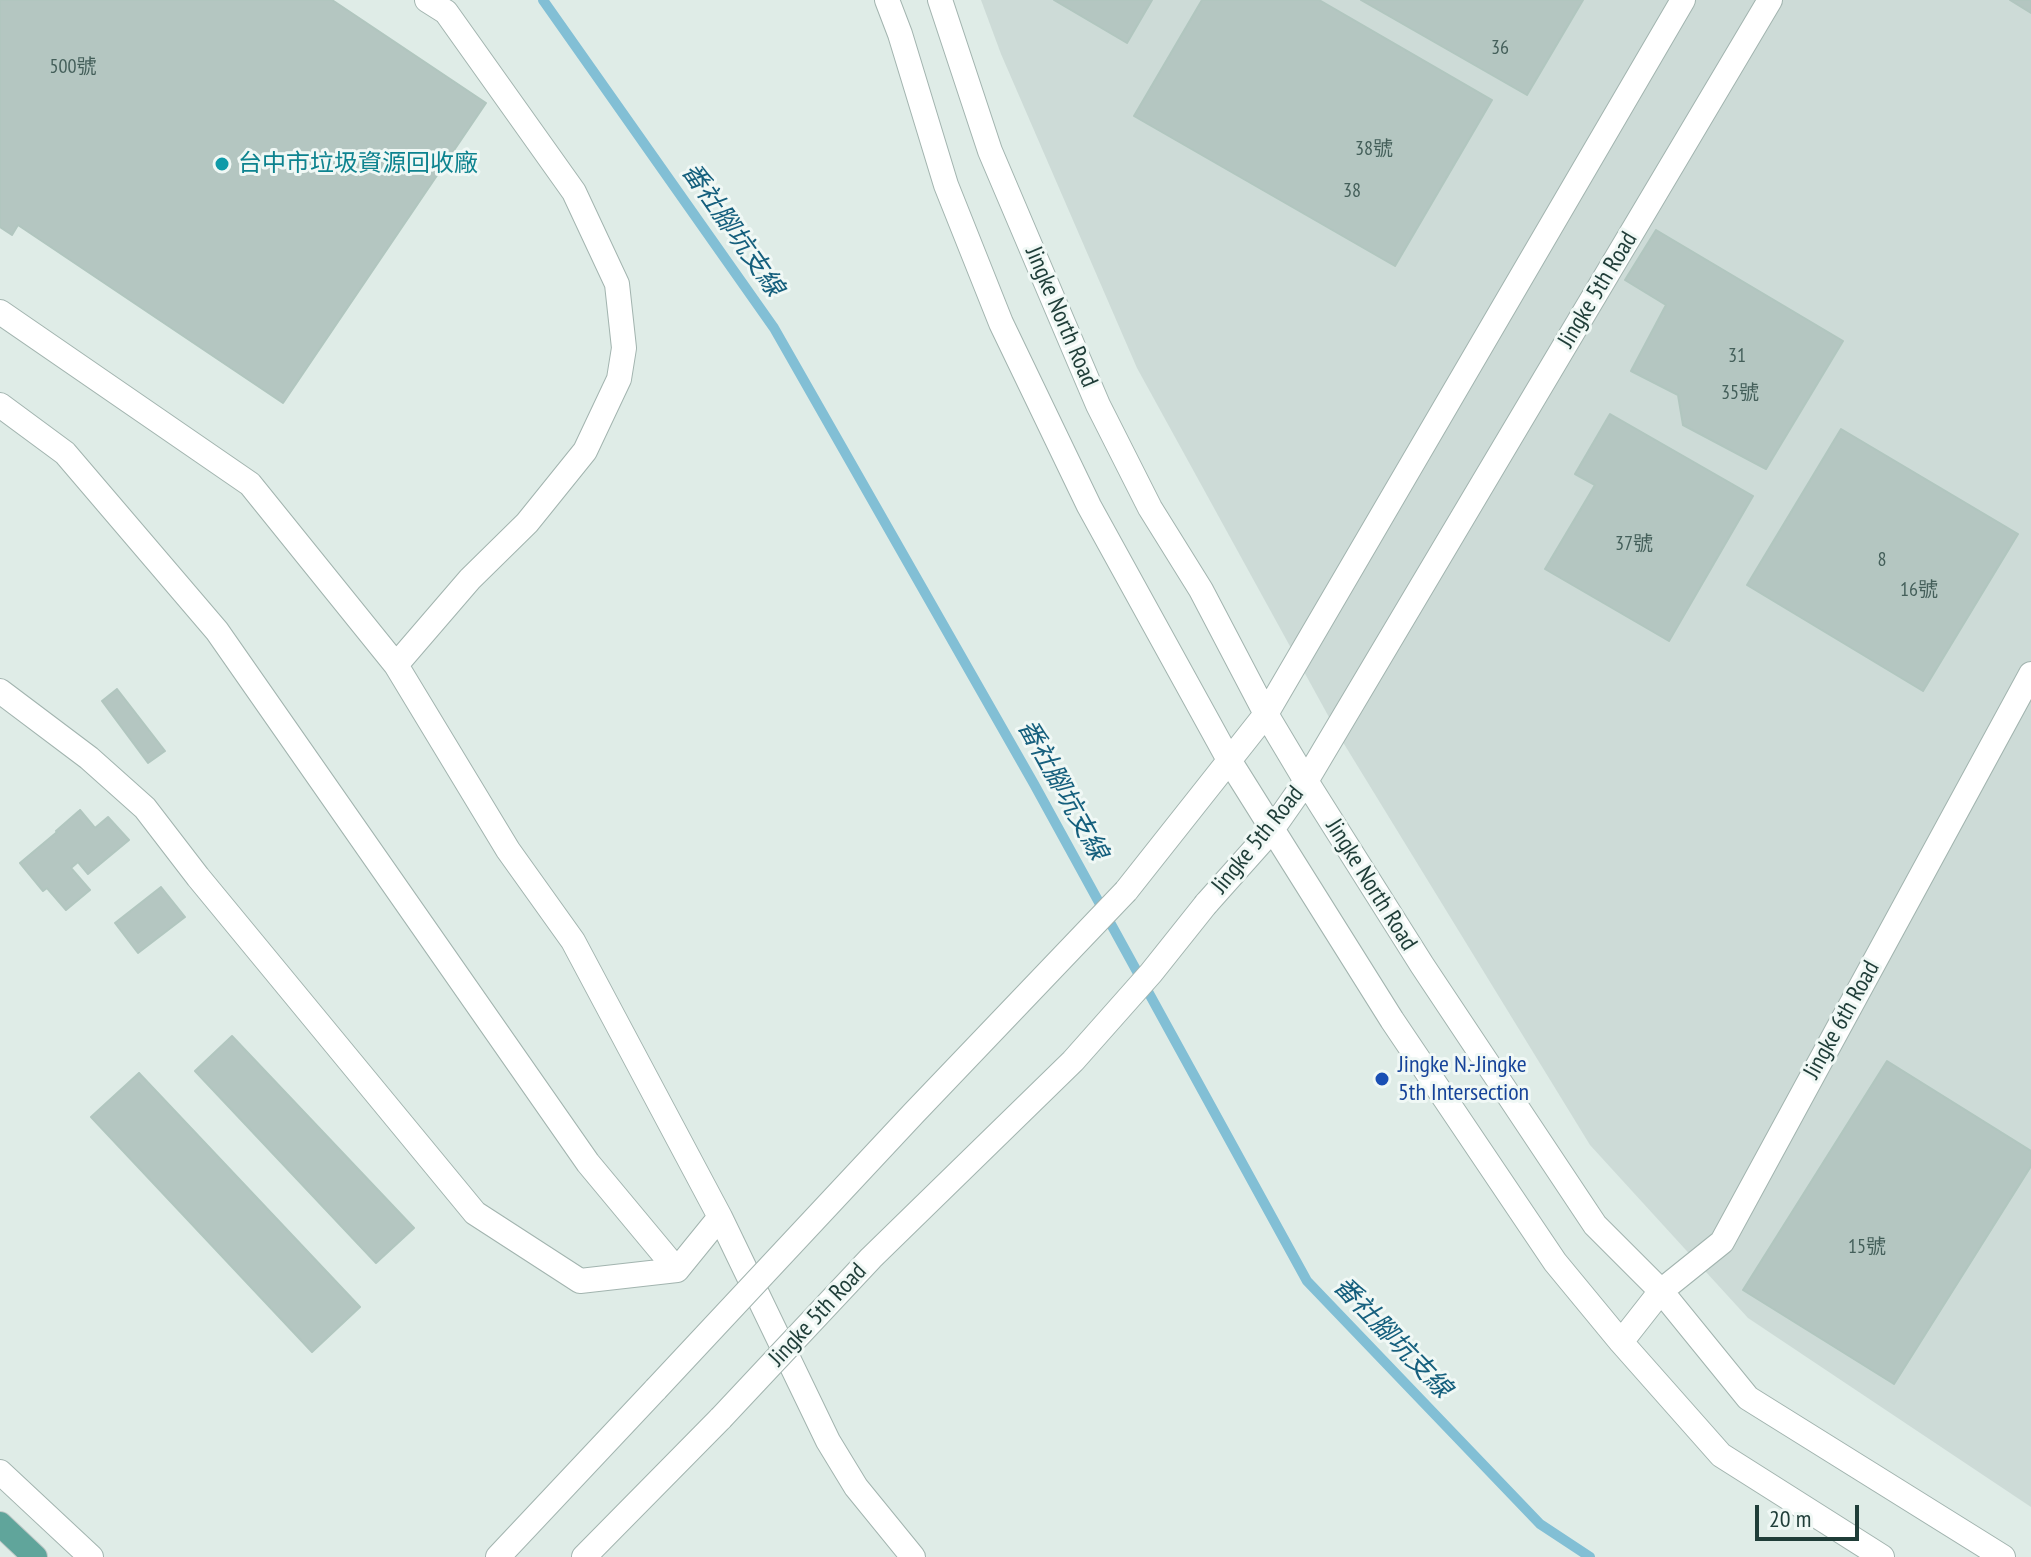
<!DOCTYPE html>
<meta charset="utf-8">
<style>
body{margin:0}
#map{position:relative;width:2031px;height:1557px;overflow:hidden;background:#dfece7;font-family:"PT Sans Narrow",sans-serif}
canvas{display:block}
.scale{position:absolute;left:1755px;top:1505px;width:104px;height:36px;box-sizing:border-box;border:4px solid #1f3d38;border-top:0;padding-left:10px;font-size:24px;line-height:28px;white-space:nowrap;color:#1f3d38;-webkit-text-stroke:6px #f0f8f5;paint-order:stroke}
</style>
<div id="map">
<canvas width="2031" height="1557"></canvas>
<div class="scale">20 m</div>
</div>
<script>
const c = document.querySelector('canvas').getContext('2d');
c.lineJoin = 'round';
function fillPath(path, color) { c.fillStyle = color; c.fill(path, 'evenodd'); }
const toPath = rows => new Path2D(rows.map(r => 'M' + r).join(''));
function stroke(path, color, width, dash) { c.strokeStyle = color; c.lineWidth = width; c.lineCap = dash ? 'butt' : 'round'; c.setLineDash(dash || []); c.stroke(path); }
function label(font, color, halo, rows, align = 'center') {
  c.font = font + ' "PT Sans Narrow","Noto Sans TC",sans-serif'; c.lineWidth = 6; c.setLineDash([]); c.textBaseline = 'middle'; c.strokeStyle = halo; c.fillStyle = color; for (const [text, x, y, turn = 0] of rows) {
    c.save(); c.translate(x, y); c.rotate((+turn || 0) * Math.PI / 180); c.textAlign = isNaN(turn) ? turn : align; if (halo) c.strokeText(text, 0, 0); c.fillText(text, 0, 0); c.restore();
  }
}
const built = toPath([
 [981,0,2031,0,2031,1507,1748,1318,1590,1145,1341,739,1137,368,1001,54]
]);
const stream = toPath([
 [543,0,774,328,1034,784,1307,1281,1540,1524,1590,1557]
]);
const building = toPath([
 [0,0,332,0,486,103,283,403,18,225,12,235,0,227,0,0],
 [1054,0,1152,0,1127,43,1054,0],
 [1202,0,1319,0,1492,100,1395,266,1134,116,1202,0],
 [1361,0,1583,0,1527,95,1361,0],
 [2010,0,2031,0,2031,13,2010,0],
 [1656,230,1843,341,1766,469,1683,425,1678,395,1631,371,1666,305,1625,280,1656,230],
 [1610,414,1753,496,1669,641,1545,569,1595,485,1575,474,1610,414],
 [1841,429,2018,534,1923,691,1747,585,1841,429],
 [117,689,165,751,148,763,102,701,117,689],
 [80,810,95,828,108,817,129,840,88,874,78,862,71,868,90,890,66,910,47,888,43,891,20,863,57,832,56,831,80,810],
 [161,887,185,917,138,953,115,923,161,887],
 [232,1036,414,1228,376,1263,195,1071,232,1036],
 [1887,1061,2031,1151,2031,1166,1894,1384,1743,1290,1887,1061],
 [139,1073,360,1307,312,1352,91,1117,139,1073]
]);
const minor = toPath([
 [427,0,446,12,574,192,617,284,624,348,619,379,585,451,527,523,470,579,396,665,508,850,573,941,720,1217,828,1441,856,1487,913,1557],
 [887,0,900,34,946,185,1001,323,1089,506,1229,760,1392,1020,1555,1262,1621,1342,1721,1455,1882,1557],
 [940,0,990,151,1098,405,1150,508,1201,590,1266,714,1306,781,1422,965,1595,1225,1661,1291,1748,1398,2003,1557],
 [0,312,250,484,396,665],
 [0,405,65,453,217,631,588,1163,677,1270],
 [0,691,89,758,145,808,198,877,475,1213,580,1281,677,1270,720,1217],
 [1126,891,1266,714,1683,0],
 [1206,904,1271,831,1306,781,1770,0],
 [1621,1342,1661,1291,1722,1242,2031,674],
 [0,1472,91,1557],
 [498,1557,656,1389],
 [584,1557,721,1418]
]);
const major = toPath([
 [0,1524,35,1557]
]);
const minorBridge = toPath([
 [656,1389,913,1114,1126,891],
 [721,1418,871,1258,1073,1061,1151,973,1206,904]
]);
const markers = [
 [222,164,8,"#0f9aa8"],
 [1382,1079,8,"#1a4fb4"]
];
const numberNames = [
 ["36",1500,48],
 ["500號",73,67],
 ["38號",1374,149],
 ["38",1352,191],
 ["31",1737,356],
 ["35號",1740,393],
 ["37號",1634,544],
 ["8",1882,560],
 ["16號",1919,590],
 ["15號",1867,1247]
];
const cultureNames = [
 ["台中市垃圾資源回收廠",238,164]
];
const streetNames = [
 ["Jingke 5th Road",1598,290,-59],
 ["Jingke North Road",1061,317,67],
 ["Jingke 5th Road",1258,840,-51],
 ["Jingke North Road",1371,885,58],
 ["Jingke 6th Road",1842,1020,-61],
 ["Jingke 5th Road",818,1315,-47]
];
const transitNames = [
 ["Jingke N.-Jingke",1398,1065],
 ["5th Intersection",1398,1093]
];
const waterNames = [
 ["番社腳坑支線",732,230,55],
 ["番社腳坑支線",1062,790,61],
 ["番社腳坑支線",1392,1338,46]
];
fillPath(built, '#cddbd7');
stroke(stream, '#82bfd5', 10);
fillPath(building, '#b4c6c1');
stroke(building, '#b1c6bf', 2);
stroke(minor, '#a2b4af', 26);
stroke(major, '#c0c9c7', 26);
stroke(minor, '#fff', 24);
stroke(major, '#60a59b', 24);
stroke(minorBridge, '#a2b4af', 26, []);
stroke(minorBridge, '#fff', 24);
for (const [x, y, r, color] of markers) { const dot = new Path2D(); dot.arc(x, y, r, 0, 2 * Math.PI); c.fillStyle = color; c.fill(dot); stroke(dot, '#f0f8f5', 3); }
label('20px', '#445f5a', null, numberNames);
label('24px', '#0d838f', '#f0f8f5', cultureNames, 'left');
label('24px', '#1f3d38', '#f0f8f5', streetNames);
label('24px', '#164399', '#f0f8f5', transitNames, 'left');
label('italic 26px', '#155f7d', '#f0f8f5', waterNames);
</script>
